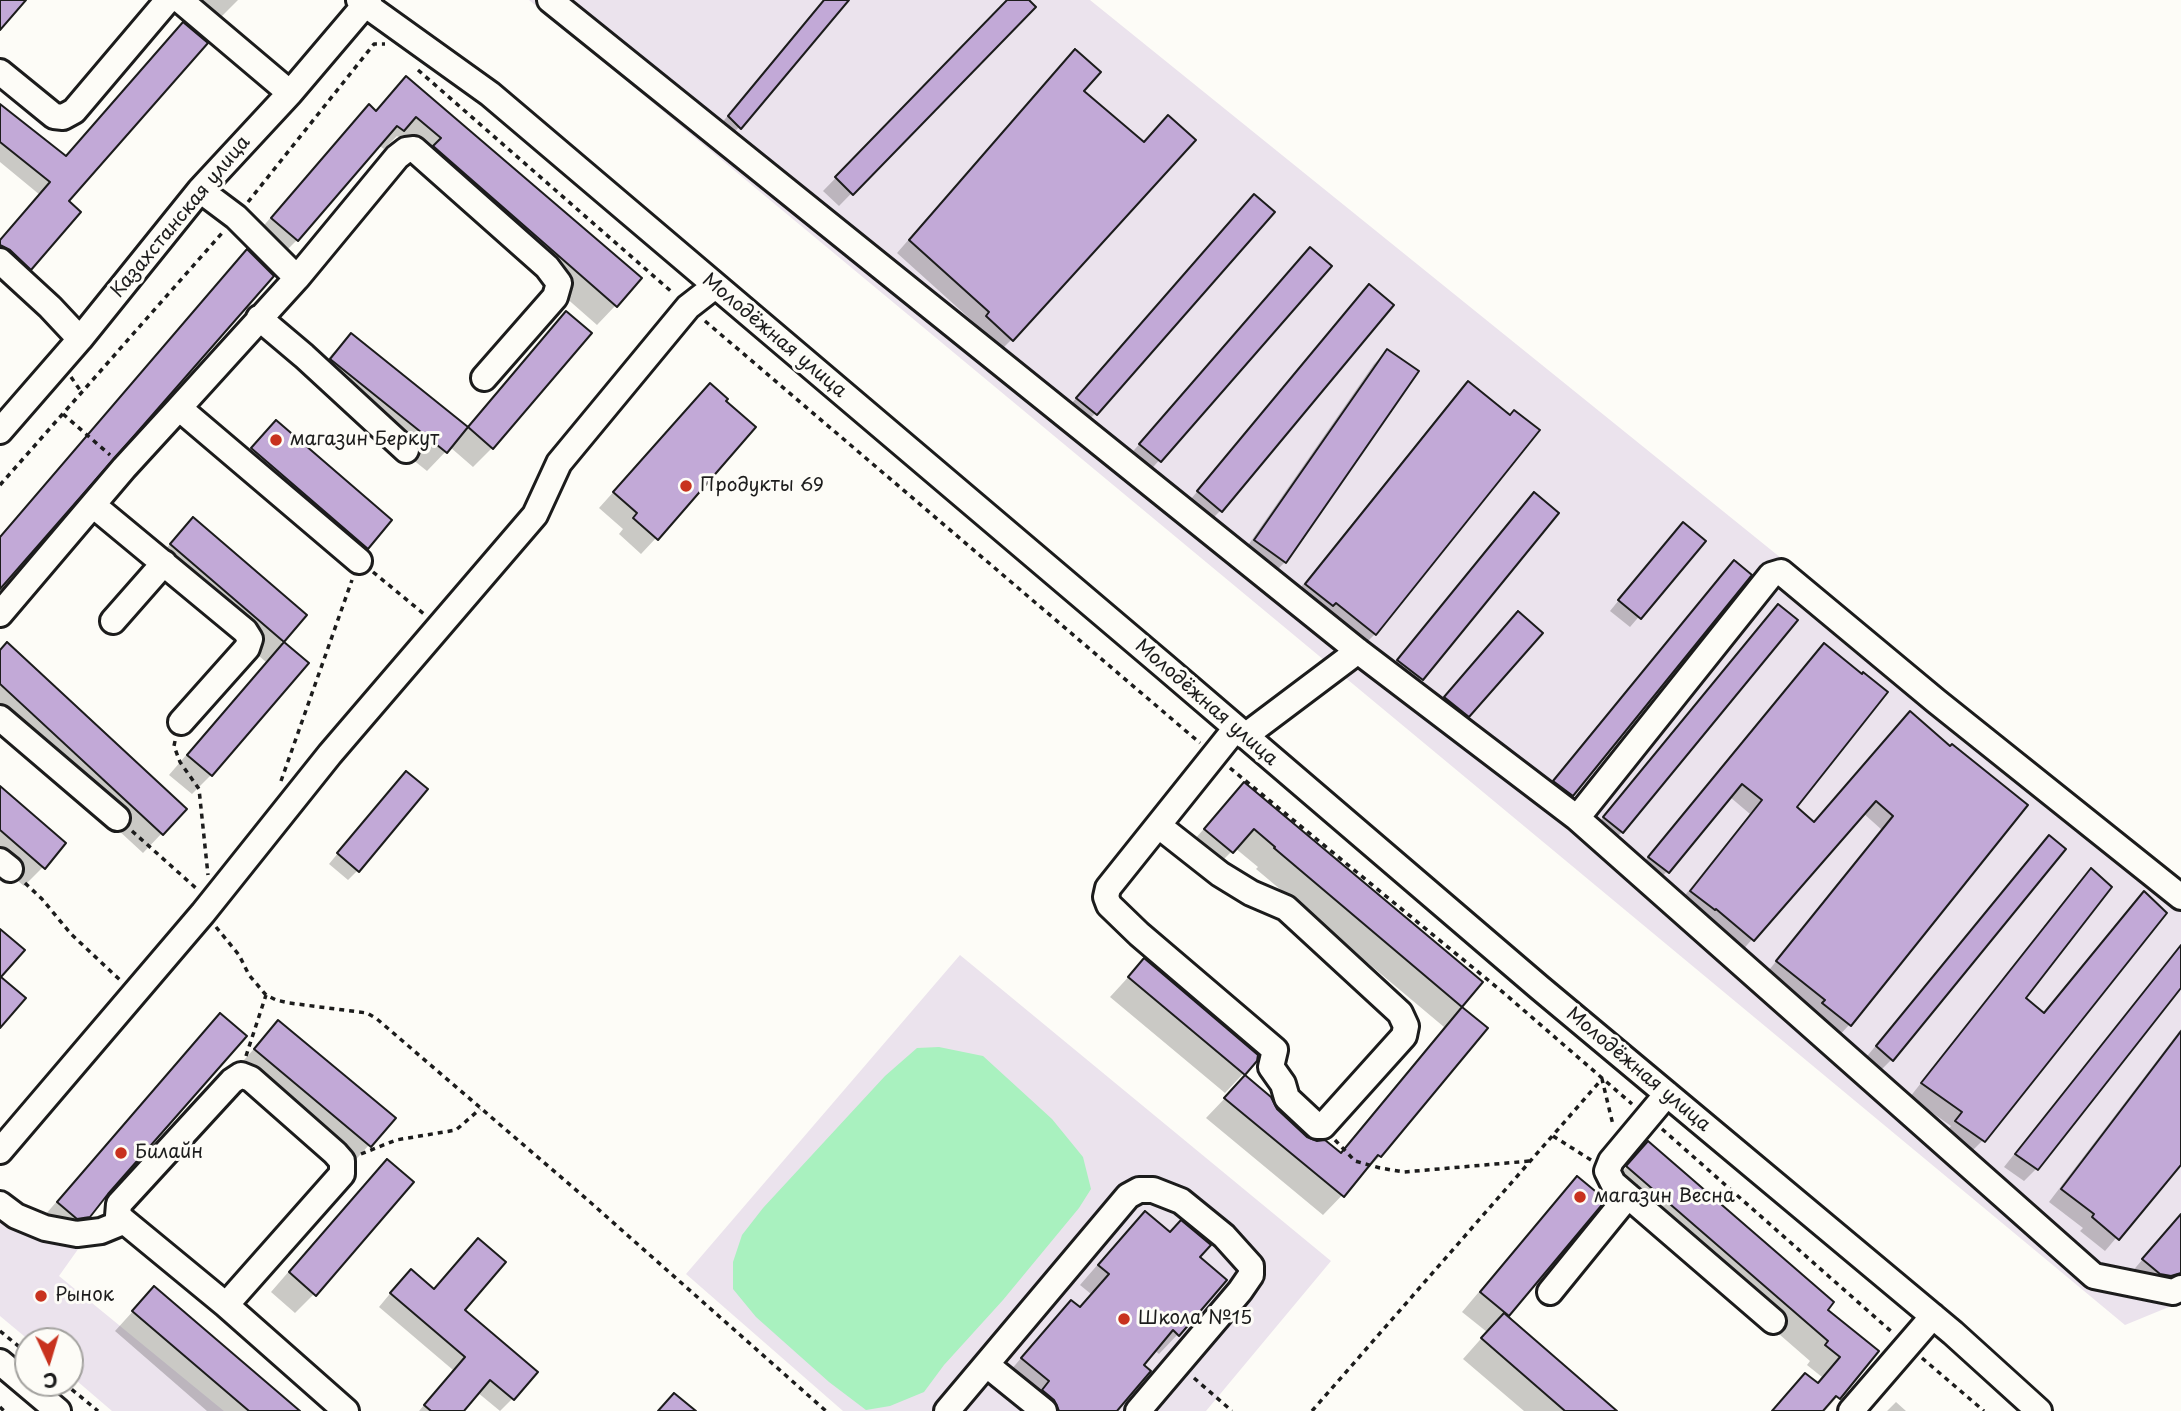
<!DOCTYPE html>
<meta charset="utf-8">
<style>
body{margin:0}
#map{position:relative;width:2181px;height:1411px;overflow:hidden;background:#fdfcf7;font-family:"Playpen Sans",sans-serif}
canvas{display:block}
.north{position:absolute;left:14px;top:1327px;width:70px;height:70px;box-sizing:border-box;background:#fdfcf7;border:2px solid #a3a29f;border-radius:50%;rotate:176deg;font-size:19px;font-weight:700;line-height:28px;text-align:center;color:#1c1c1c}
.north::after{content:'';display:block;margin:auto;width:24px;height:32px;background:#c8321e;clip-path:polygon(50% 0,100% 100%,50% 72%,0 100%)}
</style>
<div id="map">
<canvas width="2181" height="1411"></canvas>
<div class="north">С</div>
</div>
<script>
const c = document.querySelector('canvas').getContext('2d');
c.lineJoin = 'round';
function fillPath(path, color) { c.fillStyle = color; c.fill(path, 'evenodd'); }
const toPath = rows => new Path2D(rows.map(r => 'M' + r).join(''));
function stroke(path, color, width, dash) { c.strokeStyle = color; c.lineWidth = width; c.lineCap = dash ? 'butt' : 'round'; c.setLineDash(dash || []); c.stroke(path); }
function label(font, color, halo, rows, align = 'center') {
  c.font = font + ' "Playpen Sans",sans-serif'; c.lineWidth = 6; c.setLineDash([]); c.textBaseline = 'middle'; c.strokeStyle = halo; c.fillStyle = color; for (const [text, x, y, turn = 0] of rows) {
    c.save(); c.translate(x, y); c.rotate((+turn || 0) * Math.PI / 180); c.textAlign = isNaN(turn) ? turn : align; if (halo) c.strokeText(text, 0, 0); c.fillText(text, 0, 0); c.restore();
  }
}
const built = toPath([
 [529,0,1090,0,2181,881,2181,1302,2125,1325],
 [960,955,1331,1261,1206,1411,843,1411,686,1274],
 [0,1213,81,1245,59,1276,224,1411,112,1411,70,1375,70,1341,30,1341,0,1316]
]);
const green = toPath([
 [939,1047,983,1056,1052,1119,1083,1157,1091,1189,1079,1208,1003,1300,944,1365,924,1392,890,1406,866,1410,829,1382,756,1317,733,1289,733,1262,742,1235,763,1208,885,1076,917,1048]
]);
const shadow = toPath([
 [181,0,238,0,212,26],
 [823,0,847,0,727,141,716,130],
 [1009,0,1026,0,1034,7,839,206,823,191],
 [1062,64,1082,91,1012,339,999,352,975,330,978,326,897,253],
 [406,78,616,305,597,325,416,166,423,158,397,136,384,149,378,145,297,240,278,259,253,238,350,126,369,107,375,112],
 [0,106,67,202,30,268,19,280,0,262,0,241,40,195,0,162],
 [1241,209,1272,212,1083,427,1065,411],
 [1298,263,1330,267,1147,474,1128,457],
 [228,271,0,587,0,536],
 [1357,299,1221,510,1208,523,1186,505],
 [567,314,492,448,473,467,450,447,427,471,312,379,332,354,351,335,466,428,547,333],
 [1387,351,1285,562,1272,575,1242,554,1374,364],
 [1468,383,1509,417,1537,431,1375,634,1362,647,1293,597,1455,396],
 [695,401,656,538,641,554,619,534,623,529,599,508],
 [276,422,367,547,348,567,233,468],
 [1534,495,1557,513,1422,679,1409,692,1386,673,1521,507],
 [193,519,305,615,281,642,306,663,211,775,192,794,169,775,266,662,152,564],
 [1674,533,1704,541,1630,627,1610,611],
 [1722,575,1750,575,1572,795,1559,808,1541,794],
 [1766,619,1796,621,1622,832,1609,845,1592,831],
 [1508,623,1468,716,1459,725,1436,707],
 [0,652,185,809,143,853,0,721],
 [1812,658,1794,808,1813,823,1950,748,2025,805,1849,1025,1837,1038,1765,975,1882,830,1863,813,1740,953,1678,904,1750,814,1730,797,1655,885,1637,870],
 [397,782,358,870,348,880,329,864],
 [1244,784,1481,982,1460,1007,1485,1028,1380,1156,1323,1215,1206,1118,1226,1097,1339,1154,1444,1027,1256,869,1258,867,1235,848,1212,871,1186,849],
 [0,788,43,867,24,886,0,866],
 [2049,837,1892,1059,1879,1072,1864,1060,2036,850],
 [2091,870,2023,998,2043,1014,2131,906,1983,1140,1970,1153,1944,1135,1951,1126,1910,1097,2078,883],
 [2181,945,2181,985,2037,1168,2024,1181,2004,1167],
 [1144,960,1256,1060,1225,1093,1110,997],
 [220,1015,88,1216,69,1236,39,1222,201,1034],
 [278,1022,393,1118,351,1165,236,1069],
 [2181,1029,2181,1162,2105,1251,2080,1231,2083,1228,2049,1202],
 [1649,1143,1825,1310,1876,1352,1825,1411,1771,1411,1805,1375,1816,1384,1822,1377,1807,1365,1810,1361,1609,1186],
 [387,1161,314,1294,295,1313,271,1292,368,1180],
 [1577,1178,1603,1200,1505,1317,1615,1411,1524,1411,1463,1359,1487,1332,1462,1312,1558,1198],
 [1145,1213,1198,1258,1178,1334,1159,1354,1154,1350,1141,1365,1115,1411,1025,1411,1004,1378,1052,1322,1071,1302,1078,1308,1091,1294,1080,1285,1126,1232],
 [2181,1214,2181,1276,2171,1286,2131,1273],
 [398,1284,433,1290,462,1310,513,1398,500,1411,477,1392,461,1411,419,1411,453,1370,379,1307],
 [154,1288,297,1411,207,1411,115,1331],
 [1896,1402,1906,1411,1887,1411]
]);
const building = toPath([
 [0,0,26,0,0,30,0,0],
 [824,0,849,0,741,129,728,116,824,0],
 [1007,0,1029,0,1036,7,853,195,835,177,1007,0],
 [183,22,208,43,69,201,81,212,31,270,10,250,0,245,0,240,50,182,0,142,0,104,66,156,183,22],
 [1075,49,1101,72,1084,91,1144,142,1168,115,1196,140,1013,341,986,316,989,312,909,240,1075,49],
 [406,76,642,278,617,307,433,146,441,138,416,117,404,131,397,126,298,241,271,218,369,104,376,111,406,76],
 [1254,194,1275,212,1097,415,1076,398,1254,194],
 [1310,247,1332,266,1161,462,1139,444,1310,247],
 [247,249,274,276,0,589,0,537,247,249],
 [1369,284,1394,305,1222,512,1197,491,1369,284],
 [566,311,592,333,493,449,468,427,566,311],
 [351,333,468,427,447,453,330,359,351,333],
 [1387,349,1419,371,1286,563,1254,540,1387,349],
 [1468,381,1510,415,1514,410,1540,430,1376,635,1336,603,1333,606,1305,584,1468,381],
 [710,383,728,399,726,401,756,427,658,540,633,518,637,513,613,492,710,383],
 [276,420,392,520,368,549,251,448,276,420],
 [1534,492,1559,513,1423,680,1397,660,1534,492],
 [193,517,307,615,284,642,170,544,193,517],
 [1683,522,1706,541,1641,619,1618,600,1683,522],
 [1734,560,1752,575,1573,796,1553,781,1734,560],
 [1778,604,1798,620,1623,833,1603,817,1778,604],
 [1518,611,1543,633,1469,717,1444,697,1518,611],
 [7,642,187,809,163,835,0,684,0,650,7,642],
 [284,642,309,663,212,776,187,755,284,642],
 [1824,643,1862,674,1863,672,1888,692,1797,807,1814,822,1910,711,1950,746,1952,744,2028,805,1851,1026,1822,1003,1825,1000,1776,961,1893,816,1876,801,1754,941,1716,909,1715,910,1690,891,1762,800,1742,784,1669,873,1648,857,1824,643],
 [406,771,428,789,359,872,337,853,406,771],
 [1244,782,1483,982,1462,1007,1274,848,1275,847,1254,829,1233,853,1204,829,1244,782],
 [0,786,66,843,45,869,0,830,0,786],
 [2049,835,2066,849,1893,1061,1876,1046,2049,835],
 [2091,868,2112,887,2026,998,2044,1013,2144,891,2167,913,1985,1142,1955,1121,1962,1112,1921,1083,2091,868],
 [0,929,25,950,1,977,26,998,0,1028,0,929],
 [2181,945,2181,988,2038,1170,2015,1154,2181,945],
 [1144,958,1258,1055,1257,1061,1245,1075,1128,977,1144,958],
 [1462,1007,1488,1028,1381,1157,1378,1155,1344,1197,1224,1098,1245,1075,1271,1097,1277,1109,1307,1137,1317,1141,1325,1140,1341,1153,1462,1007],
 [220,1013,247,1036,108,1194,90,1217,77,1219,57,1202,220,1013],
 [278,1020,396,1118,371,1147,254,1049,278,1020],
 [2181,1031,2181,1165,2119,1240,2092,1217,2094,1214,2061,1189,2181,1031],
 [1648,1141,1834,1302,1828,1310,1879,1351,1840,1399,1836,1396,1823,1411,1772,1411,1805,1373,1818,1383,1840,1357,1825,1345,1828,1341,1626,1166,1648,1141],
 [387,1159,414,1182,316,1296,289,1272,387,1159],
 [1577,1176,1606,1200,1509,1316,1480,1292,1577,1176],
 [1145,1211,1170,1232,1181,1220,1211,1245,1200,1257,1227,1280,1179,1336,1173,1330,1144,1365,1151,1371,1117,1411,1059,1411,1054,1400,1042,1390,1049,1381,1021,1358,1071,1300,1080,1307,1109,1274,1098,1265,1145,1211],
 [2181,1214,2181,1273,2171,1276,2160,1274,2142,1259,2181,1214],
 [478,1238,506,1262,465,1310,538,1372,514,1400,490,1380,464,1411,431,1411,424,1405,465,1357,390,1293,411,1269,434,1289,478,1238],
 [154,1286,300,1411,249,1411,132,1311,154,1286],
 [1504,1313,1617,1411,1565,1411,1481,1338,1504,1313],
 [674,1393,696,1411,658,1411,674,1393]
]);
const path = toPath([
 [418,70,673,293],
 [248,202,374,44,385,44],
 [705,321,1200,743],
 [71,377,82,393],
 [63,414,110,455],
 [0,485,223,232],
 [373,572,424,614],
 [175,741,174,746,180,762,199,789,208,875],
 [1230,768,1505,994,1632,1104],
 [281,781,352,580],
 [132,831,197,889],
 [25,883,42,899,71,934,120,980],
 [216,927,239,955,249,975,266,995,276,1000,289,1003,367,1013,377,1019,590,1202,826,1411],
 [246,1056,266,995],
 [1662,1129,1893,1333],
 [1553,1136,1591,1160],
 [1335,1140,1355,1161,1380,1168,1404,1172,1530,1161],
 [361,1154,396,1140,456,1130,480,1109],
 [0,1331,28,1354],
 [1922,1358,1984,1411],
 [1194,1378,1232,1411],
 [64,1383,98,1411],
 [0,1407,4,1411],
 [1312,1411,1602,1079,1613,1125]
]);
const minor = toPath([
 [180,0,290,93],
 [359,0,490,94,1164,666,1540,988,1953,1333,2039,1411],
 [550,0,1358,651,1577,818,2094,1276,2173,1292,2181,1288],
 [0,72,54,116,63,117,74,111,168,0],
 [200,190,236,217,297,278,179,408,359,561],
 [0,261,50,307,80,339],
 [297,278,397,157,406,150,414,149,547,267,559,283,555,297,484,378],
 [259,318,304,356,406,450],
 [0,431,80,339,200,190,290,93,369,0],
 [93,505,245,631,250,639,247,648,181,722],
 [0,614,124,468,179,408],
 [113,621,164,563],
 [0,718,117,818],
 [1245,736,1358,651],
 [1577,818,1771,575,1781,572,1936,701,2181,897],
 [1159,826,1220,874,1251,893,1286,908,1400,1013,1406,1026,1404,1036,1323,1126,1317,1126,1287,1098,1283,1084,1271,1067,1275,1050,1139,934,1109,905,1106,897,1108,888,1236,728],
 [0,861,10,869],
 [1667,1094,1611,1161,1607,1171,1613,1183,1773,1321],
 [0,1151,203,913,330,754,535,515,559,463,688,307,715,286],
 [0,1204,16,1216,45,1228,77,1234,101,1231,123,1222],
 [1550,1292,1628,1196],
 [226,1305,342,1174,342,1161,335,1153,251,1079,241,1075,232,1081,119,1204,118,1216,226,1305,346,1411],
 [0,1362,58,1411],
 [987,1365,1044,1411],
 [947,1411,1128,1196,1139,1190,1153,1190,1181,1201,1224,1236,1251,1266,1251,1275,1240,1291,1138,1411],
 [1851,1411,1933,1316]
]);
const markers = [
 [276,440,7,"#c8321e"],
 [686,486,7,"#c8321e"],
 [121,1153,7,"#c8321e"],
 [1580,1197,7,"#c8321e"],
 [41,1296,7,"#c8321e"],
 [1124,1319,7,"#c8321e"]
];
const streetNames = [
 ["Казахстанская улица",181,217,-50],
 ["Молодёжная улица",774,336,40],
 ["Молодёжная улица",1206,703,41],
 ["Молодёжная улица",1638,1070,40]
];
const poiNames = [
 ["магазин Беркут",290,440],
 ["Продукты 69",700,486],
 ["Билайн",135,1153],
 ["магазин Весна",1594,1197],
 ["Рынок",55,1296],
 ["Школа №15",1138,1319]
];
fillPath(built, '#ebe3ed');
fillPath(green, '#a9f1bf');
fillPath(shadow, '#0003');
fillPath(building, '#c2a9d7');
stroke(building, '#1c1c1c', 2);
stroke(minor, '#1c1c1c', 30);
stroke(path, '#1c1c1c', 3.5, [5, 5]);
stroke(minor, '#fdfcf7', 24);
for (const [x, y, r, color] of markers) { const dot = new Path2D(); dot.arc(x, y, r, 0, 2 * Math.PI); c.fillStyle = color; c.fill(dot); stroke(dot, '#fdfcf7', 2.5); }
label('19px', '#1c1c1c', '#fdfcf7', streetNames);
label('19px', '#1c1c1c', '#fdfcf7', poiNames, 'left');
</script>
